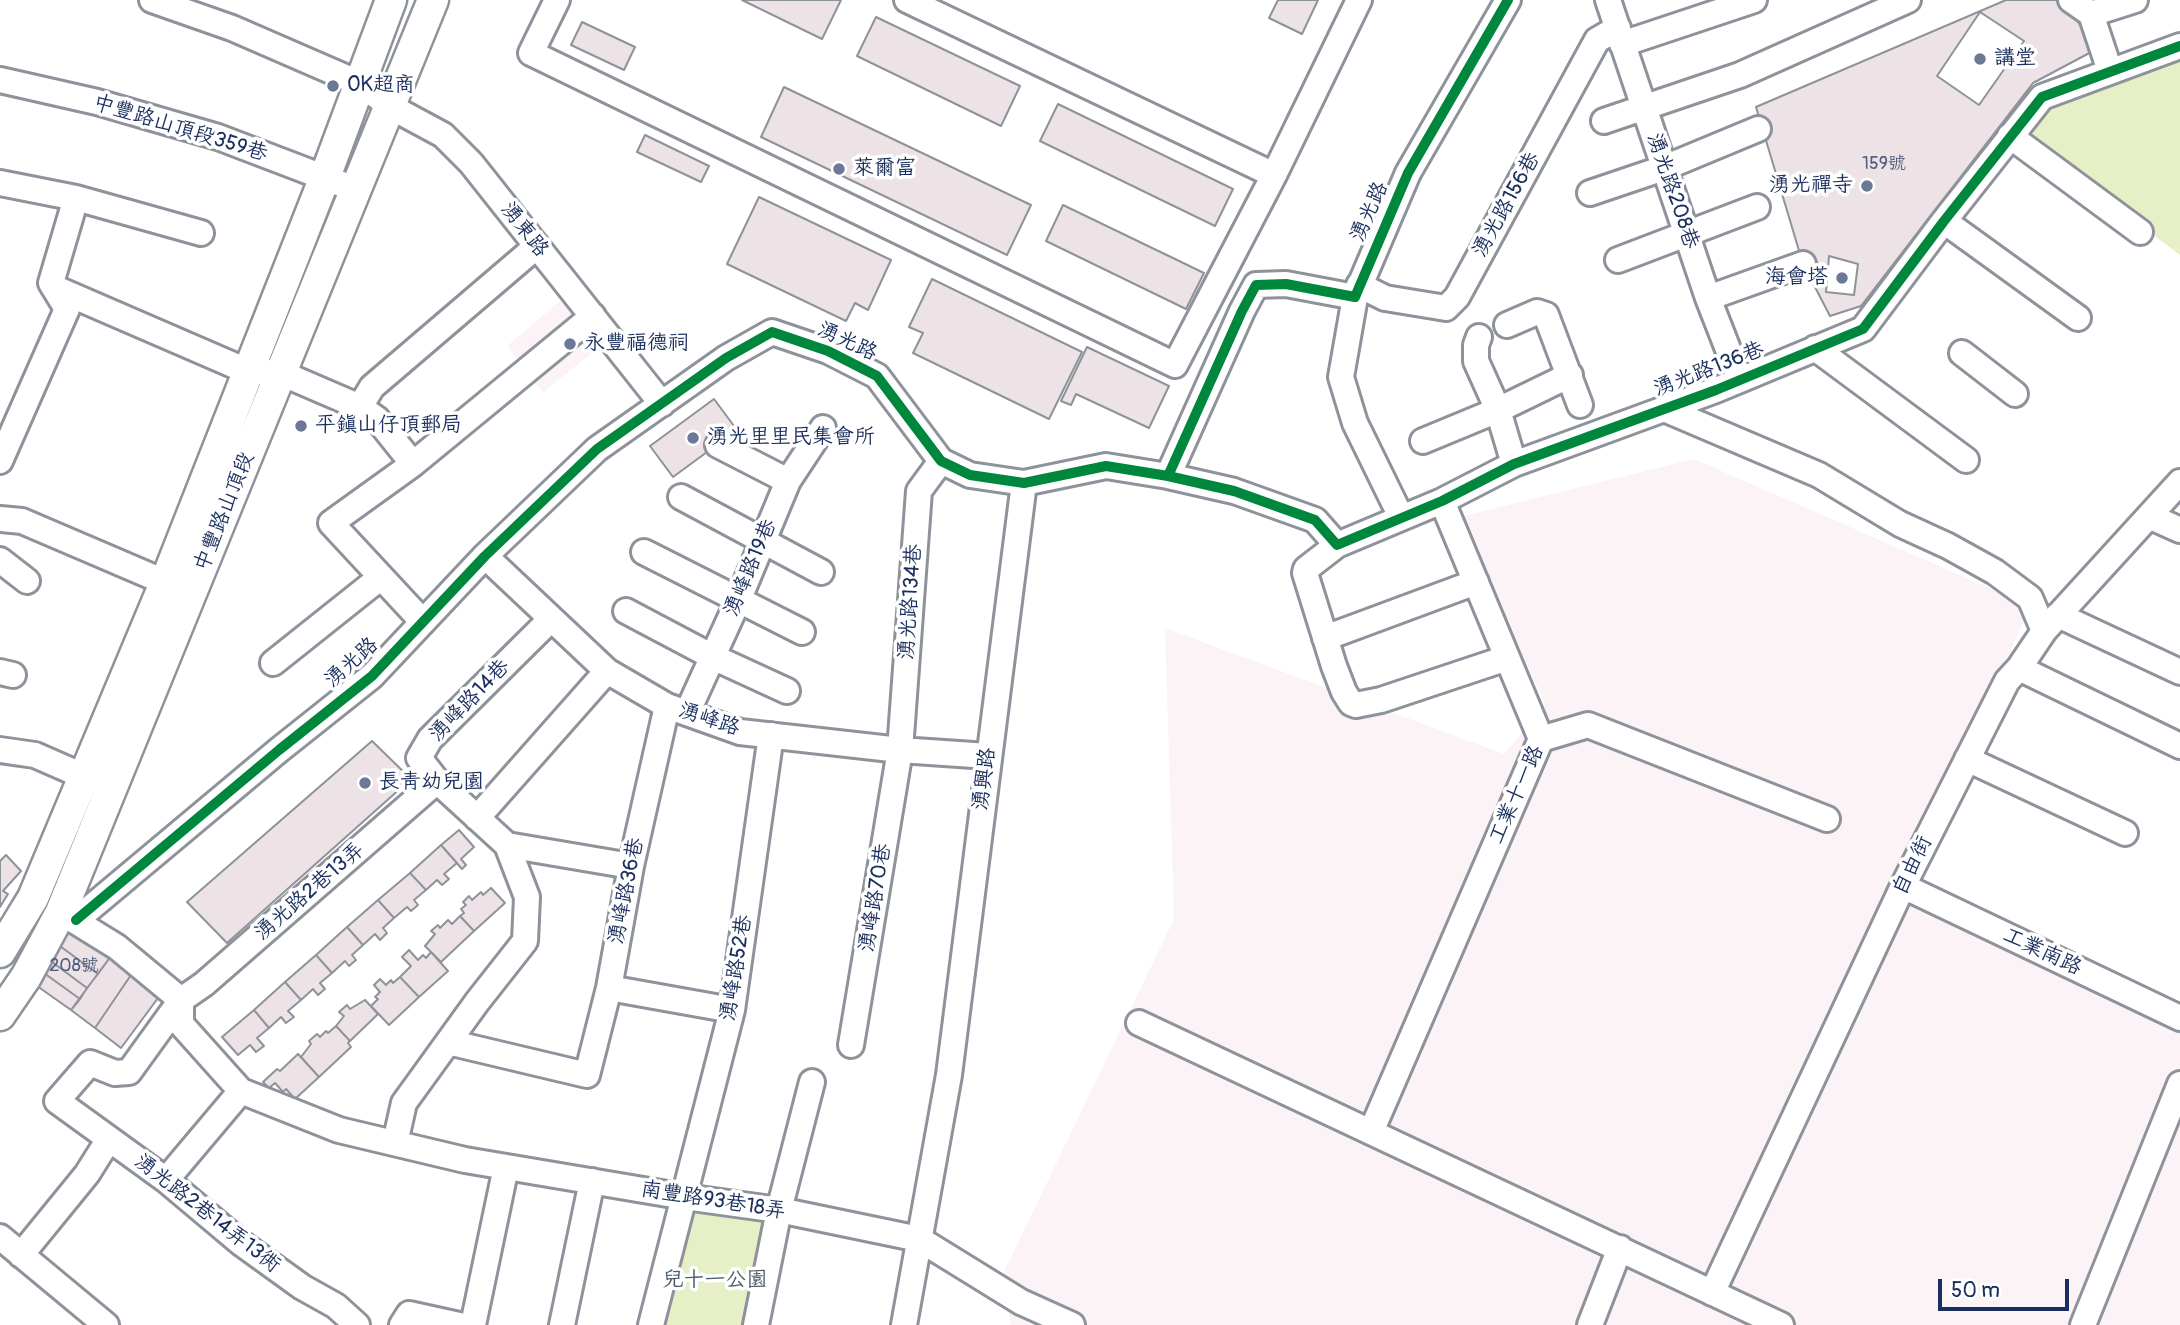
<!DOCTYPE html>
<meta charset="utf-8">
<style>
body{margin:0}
#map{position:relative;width:2180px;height:1325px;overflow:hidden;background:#fff;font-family:Pangolin,sans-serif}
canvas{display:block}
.scale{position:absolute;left:1938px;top:1279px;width:131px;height:32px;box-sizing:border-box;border:4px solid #1b2f5e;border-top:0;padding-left:9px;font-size:21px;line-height:24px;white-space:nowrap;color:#1b2f5e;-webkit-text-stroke:5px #fff;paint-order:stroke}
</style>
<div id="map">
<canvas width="2180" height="1325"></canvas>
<div class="scale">50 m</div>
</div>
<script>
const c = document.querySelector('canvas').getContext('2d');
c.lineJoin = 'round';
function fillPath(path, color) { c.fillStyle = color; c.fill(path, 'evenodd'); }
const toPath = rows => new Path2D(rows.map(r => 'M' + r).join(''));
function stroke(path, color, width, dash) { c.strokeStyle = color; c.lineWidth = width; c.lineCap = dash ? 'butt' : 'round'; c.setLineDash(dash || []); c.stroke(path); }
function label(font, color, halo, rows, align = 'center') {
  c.font = font + ' Pangolin,"LXGW WenKai TC",sans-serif'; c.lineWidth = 7; c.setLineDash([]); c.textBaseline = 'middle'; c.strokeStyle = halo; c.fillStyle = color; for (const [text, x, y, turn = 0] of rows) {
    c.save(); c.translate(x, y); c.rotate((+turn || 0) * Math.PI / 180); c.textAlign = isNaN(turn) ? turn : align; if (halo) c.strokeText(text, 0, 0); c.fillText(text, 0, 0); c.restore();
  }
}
const built = toPath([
 [568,294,605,342,543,393,507,346],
 [1694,459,2031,606,1905,881,2180,1031,2180,1325,1011,1325,1001,1278,1174,919,1165,628,1504,754,1545,704,1459,517]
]);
const green = toPath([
 [2180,58,2180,255,2021,135,2045,103],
 [693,1206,769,1219,747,1325,662,1325]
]);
const building = toPath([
 [742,0,841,0,822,39,742,0],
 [1278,0,1318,0,1302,34,1269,18,1278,0],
 [2006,0,2065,0,2095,50,2033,83,1861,306,1830,316,1803,264,1756,107,2006,0],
 [1980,12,2024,41,1979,105,1937,76,1980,12],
 [876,17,1020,86,1001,126,857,56,876,17],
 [582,22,635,47,624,70,571,45,582,22],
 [784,87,1031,205,1007,255,761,137,784,87],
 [1058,104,1233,189,1215,226,1040,141,1058,104],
 [645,135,709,166,701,182,637,152,645,135],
 [759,197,891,260,868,310,855,303,846,321,727,264,759,197],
 [1063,205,1204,273,1186,309,1046,241,1063,205],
 [1829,256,1858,264,1854,295,1826,292,1829,256],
 [932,279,1082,352,1049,419,913,353,923,333,909,327,932,279],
 [1087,347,1169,386,1149,428,1076,394,1071,405,1061,401,1087,347],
 [714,399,737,430,673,477,650,446,714,399],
 [372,741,411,779,227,943,187,902,372,741],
 [459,830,474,847,461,859,466,865,462,869,441,845,459,830],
 [441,845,457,863,444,874,449,879,442,885,437,880,426,890,410,873,441,845],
 [6,855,21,871,3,891,8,894,0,907,0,861,6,855],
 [410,873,426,890,414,900,418,905,411,911,407,907,394,918,378,900,410,873],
 [491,888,505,903,474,931,460,916,464,913,461,909,466,905,463,902,469,896,472,900,481,892,483,895,491,888],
 [378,900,394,918,383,928,387,933,380,940,375,934,363,945,347,927,378,900],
 [460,916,474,931,441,962,425,946,435,934,431,931,438,925,440,928,448,920,452,924,460,916],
 [70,927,111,956,98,974,53,941,70,927],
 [347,927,363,945,352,955,356,960,349,966,345,961,332,973,316,955,347,927],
 [53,941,98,974,87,988,44,956,53,941],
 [409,950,418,960,423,955,426,958,431,952,448,971,419,997,400,977,411,966,402,957,409,950],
 [316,955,332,973,320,983,325,989,318,995,313,989,301,1000,285,982,316,955],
 [44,956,87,988,80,999,37,968,44,956],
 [111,956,131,975,95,1028,71,1010,111,956],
 [37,968,80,999,71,1010,30,981,37,968],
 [131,975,158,998,121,1048,95,1028,131,975],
 [400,977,419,997,389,1025,371,1006,378,999,375,997,380,992,374,985,380,979,386,985,391,980,393,983,400,977],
 [285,982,301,1000,288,1011,294,1017,286,1023,281,1017,269,1028,254,1010,285,982],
 [365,1000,378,1014,350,1041,336,1026,344,1016,339,1012,347,1005,350,1009,365,1000],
 [254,1010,269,1028,257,1038,264,1046,256,1052,250,1045,238,1055,222,1037,254,1010],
 [336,1026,350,1041,348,1043,351,1047,319,1077,301,1057,311,1044,309,1041,317,1034,320,1037,326,1031,328,1033,336,1026],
 [298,1054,319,1077,295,1099,286,1089,283,1092,275,1083,269,1088,263,1082,277,1069,280,1071,298,1054]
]);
const minor = toPath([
 [152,0,232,28,361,84,391,107,443,135,471,163,662,404],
 [557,0,531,53,1175,365,1274,175],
 [907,0,1274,175,1359,0],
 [1608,0,1708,298,1740,380],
 [2071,0,2091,14,2110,71],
 [2091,14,2135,0],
 [1622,44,1754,0],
 [0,80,97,102,218,137,357,190],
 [1604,121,1740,75,1908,0],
 [2010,136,2140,232],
 [0,183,76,198,201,233],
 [1590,193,1664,168,1758,129],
 [1944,221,2078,318],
 [1618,260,1757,207],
 [1359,285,1385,298,1446,308,1457,297,1597,40,1618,28],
 [55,288,247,371,281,373,360,407,377,419,413,464],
 [1355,297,1341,377,1355,423,1401,517],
 [1708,298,1803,264],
 [1507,325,1537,312,1546,315,1580,405],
 [1479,337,1476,345,1476,361,1498,410,1514,464],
 [1815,348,1966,460],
 [1962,353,2015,394],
 [360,407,372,387,537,246],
 [1664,409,1819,475,1900,524,1948,546,1995,572,2030,598,2044,631],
 [1423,441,1498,410,1570,375],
 [718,445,788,481],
 [0,461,67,309,51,283,76,198],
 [1168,476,1234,491,1315,520,1337,545,1442,501,1514,464,1716,390,1863,329,1944,221,2042,97,2180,46],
 [681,497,821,572],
 [1442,501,1541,739],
 [2149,516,2180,530],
 [0,519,22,521,181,589],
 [1337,545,1306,569,1305,573,1334,666,1344,692,1351,703,1356,705,1381,700,1507,658],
 [644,552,802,632],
 [485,556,607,671,667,706,740,732,900,750,988,756],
 [0,560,27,581],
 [626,611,713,657,787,691],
 [2058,615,2180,672],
 [423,622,331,523,413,464,593,316],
 [1325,638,1476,582],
 [273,663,381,577],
 [2019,668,2180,746],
 [0,672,13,675],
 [687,713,738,601,788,481,823,428],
 [0,750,35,755,99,783],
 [1967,759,2125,833],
 [477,818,607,671],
 [507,845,631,866],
 [1903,886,2180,1018],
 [62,913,117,947,181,1000,181,1024,241,1091,339,1130,465,1160,685,1197,779,1210,919,1239,1021,1302,1072,1325],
 [76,920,279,750,372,676,485,556,597,449,726,358,772,332,828,351,877,376,941,461,970,475,1024,483,1106,466,1168,476,1242,311,1256,285,1286,284,1355,297,1408,173,1508,0],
 [609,988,732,1010],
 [1139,1023,1781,1325],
 [448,1042,587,1075,609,988,631,866,667,706],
 [851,1045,900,750,919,491,941,461],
 [1371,1132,1541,739,1588,725,1827,819],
 [395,1143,404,1103,477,1002,525,941,527,897,507,845,437,781,419,758,430,739,551,619],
 [166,1180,241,1091],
 [0,1237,106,1325],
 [21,1255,87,1174,109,1139],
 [1712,1293,1903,886,2007,681,2019,668,2044,631,2180,482],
 [357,1325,336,1306,302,1287,241,1243,166,1180,57,1101,90,1063,115,1073,129,1072,181,1000,204,984,437,781],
 [402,1325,409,1314,459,1325],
 [473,1325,506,1167],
 [562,1325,592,1181],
 [651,1325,732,1010,771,735],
 [756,1325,779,1210,812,1082],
 [904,1325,949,1075,1024,483],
 [1590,1325,1620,1248],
 [2083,1325,2180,1084]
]);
const major = toPath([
 [0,952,33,898,165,583,325,177,391,0],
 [0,1015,26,977,61,912,433,0]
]);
const cycleway = toPath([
 [1168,476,1234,491,1315,520,1337,545,1442,501,1514,464,1716,390,1863,329,1944,221,2042,97,2180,46],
 [76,920,279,750,372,676,485,556,597,449,726,358,772,332,828,351,877,376,941,461,970,475,1024,483,1106,466,1168,476,1242,311,1256,285,1286,284,1355,297,1408,173,1508,0]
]);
const markers = [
 [1980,59,7,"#6b7896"],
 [333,86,7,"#6b7896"],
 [839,169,7,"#6b7896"],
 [1867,186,7,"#6b7896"],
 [1842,278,7,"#6b7896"],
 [570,344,7,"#6b7896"],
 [301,426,7,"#6b7896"],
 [693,438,7,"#6b7896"],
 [365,783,7,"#6b7896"]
];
const numberNames = [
 ["159號",1884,164],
 ["208號",74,966]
];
const poiNames = [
 ["講堂",1994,59],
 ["OK超商",347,86],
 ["萊爾富",853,169],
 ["湧光禪寺",1853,186,"right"],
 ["海會塔",1828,278,"right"],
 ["永豐福德祠",584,344],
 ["平鎮山仔頂郵局",315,426],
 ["湧光里里民集會所",707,438],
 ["長青幼兒園",379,783]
];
const streetNames = [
 ["中豐路山頂段359巷",180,129,17],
 ["湧光路208巷",1672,191,71],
 ["湧光路156巷",1507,205,-61],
 ["湧光路",1370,212,-66],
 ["湧東路",524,230,52],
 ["湧光路",847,342,25],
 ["湧光路136巷",1709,370,-21],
 ["中豐路山頂段",225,512,-68],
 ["湧峰路19巷",751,568,-67],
 ["湧光路134巷",911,602,-86],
 ["湧光路",352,663,-42],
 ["湧峰路14巷",470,701,-46],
 ["湧峰路",709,720,18],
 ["湧興路",985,779,-83],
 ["工業十一路",1517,795,-66],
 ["自由街",1913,866,-64],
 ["湧峰路36巷",627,891,-79],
 ["湧光路2巷13弄",310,892,-41],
 ["湧峰路70巷",876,898,-81],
 ["工業南路",2042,952,25],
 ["湧峰路52巷",737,968,-81],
 ["南豐路93巷18弄",713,1201,9],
 ["湧光路2巷14弄13衖",207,1214,38]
];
const parkNames = [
 ["兒十一公園",715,1281]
];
fillPath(built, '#fcf3f7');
fillPath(green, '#e6efc5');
fillPath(building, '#ede2e6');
stroke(building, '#8e929a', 2);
stroke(minor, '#8e929a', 30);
stroke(major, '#8e929a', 35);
stroke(minor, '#fff', 24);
stroke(major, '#fff', 30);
stroke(cycleway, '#00873e', 10);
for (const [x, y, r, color] of markers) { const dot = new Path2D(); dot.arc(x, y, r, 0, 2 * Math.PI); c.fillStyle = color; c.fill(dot); stroke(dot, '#fff', 2.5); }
label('18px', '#505c80', null, numberNames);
label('21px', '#1b2f5e', '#fff', poiNames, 'left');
label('21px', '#1b2f5e', '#fff', streetNames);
label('21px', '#495c6c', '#fff', parkNames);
</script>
